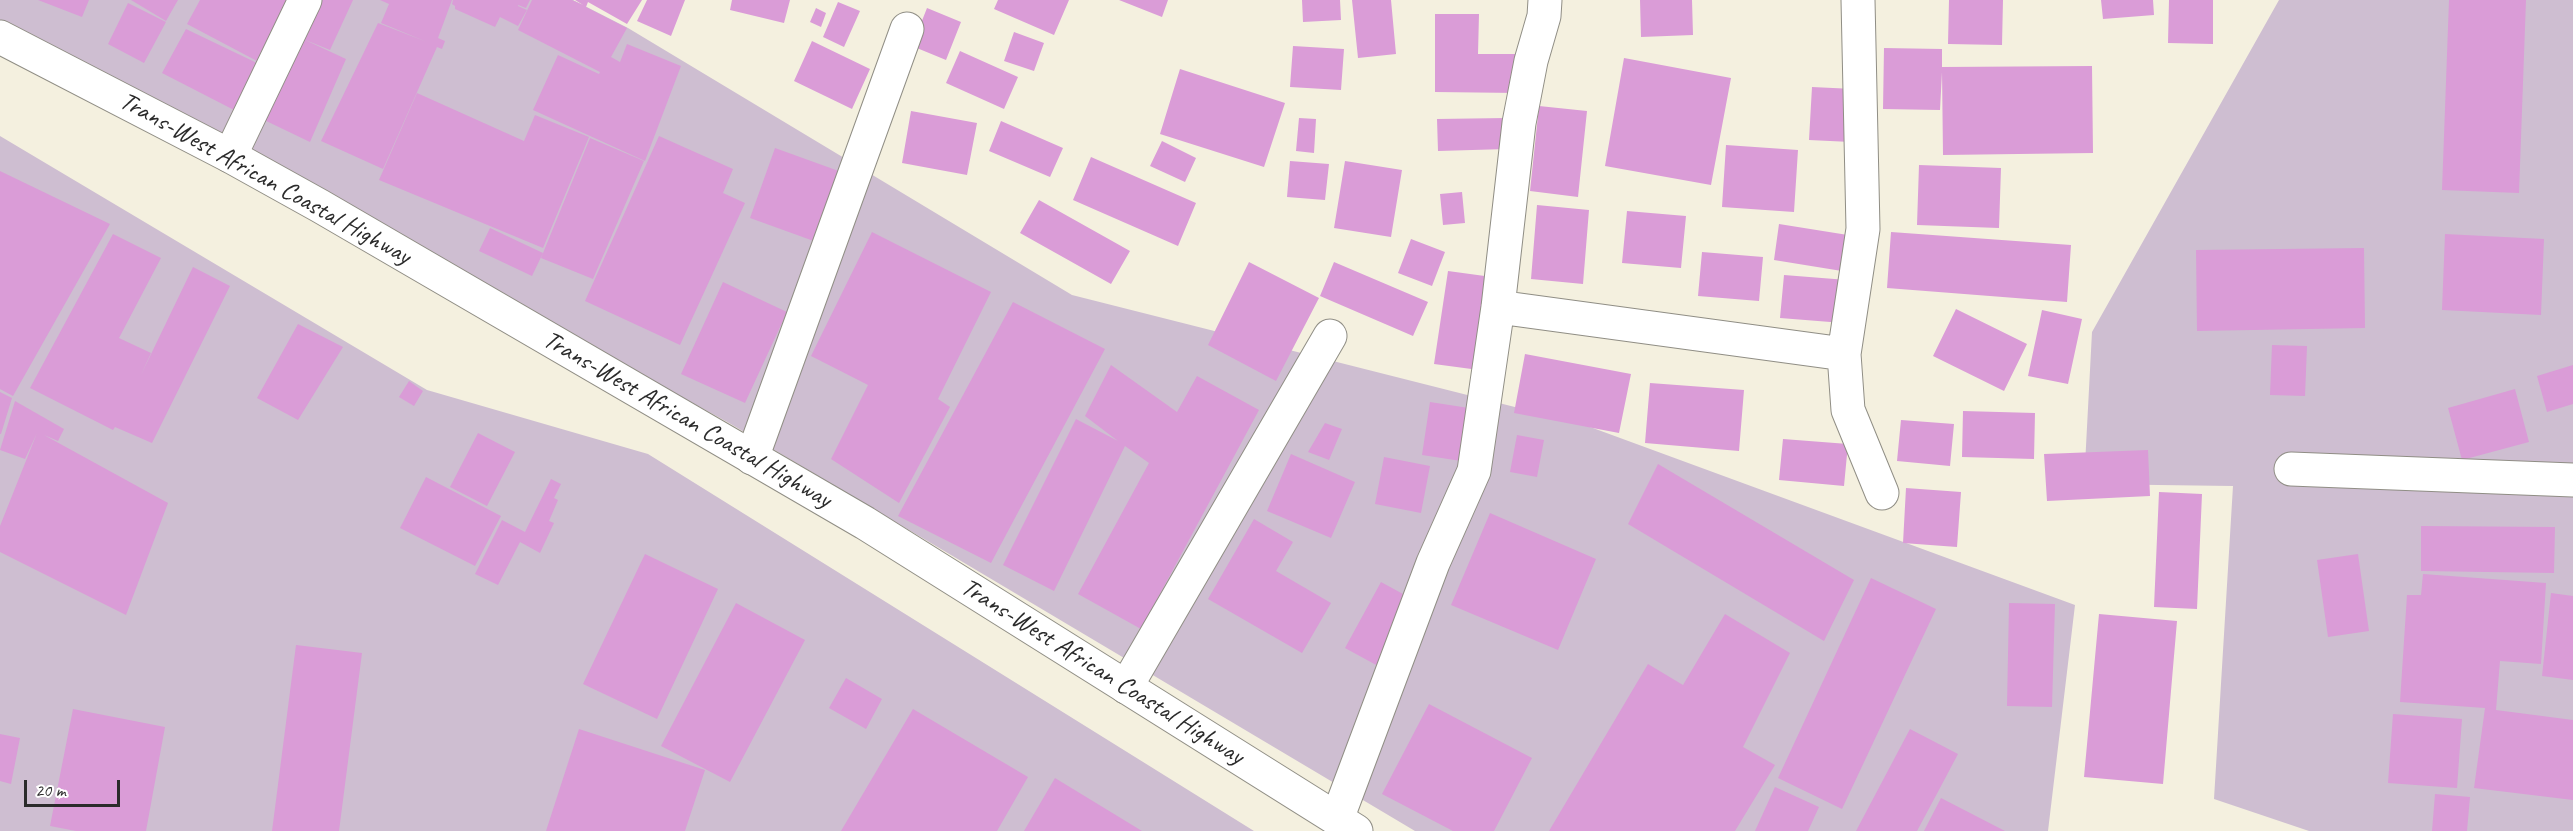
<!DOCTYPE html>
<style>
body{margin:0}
#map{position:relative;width:2573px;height:831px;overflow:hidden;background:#f4f0df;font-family:Caveat,sans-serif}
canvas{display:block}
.scale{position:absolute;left:24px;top:780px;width:96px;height:27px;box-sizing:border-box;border:3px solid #2b2b2b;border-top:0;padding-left:8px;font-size:18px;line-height:21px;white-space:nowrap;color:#2b2b2b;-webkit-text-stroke:4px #fff;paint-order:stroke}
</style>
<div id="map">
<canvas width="2573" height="831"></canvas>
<div class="scale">20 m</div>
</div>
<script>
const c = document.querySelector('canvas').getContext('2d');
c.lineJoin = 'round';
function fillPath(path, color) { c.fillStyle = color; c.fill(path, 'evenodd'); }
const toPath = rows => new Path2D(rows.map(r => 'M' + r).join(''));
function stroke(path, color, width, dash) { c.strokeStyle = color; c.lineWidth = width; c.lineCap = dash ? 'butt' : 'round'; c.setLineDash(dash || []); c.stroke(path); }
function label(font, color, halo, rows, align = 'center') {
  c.font = font + ' Caveat,sans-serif'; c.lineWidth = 4.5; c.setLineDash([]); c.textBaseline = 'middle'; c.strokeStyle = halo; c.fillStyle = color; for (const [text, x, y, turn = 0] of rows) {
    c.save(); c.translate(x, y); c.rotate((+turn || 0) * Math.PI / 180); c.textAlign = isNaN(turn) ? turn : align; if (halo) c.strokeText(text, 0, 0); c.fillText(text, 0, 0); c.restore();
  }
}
const industrial = toPath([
 [0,0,573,0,628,28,1072,295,1582,424,2075,605,2048,831,1415,831,729,423,0,22],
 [2279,0,2573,0,2573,831,2309,831,2214,799,2233,486,2084,484,2092,332],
 [0,136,427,390,648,454,1254,831,0,831]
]);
const building = toPath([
 [38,0,89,0,82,17],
 [131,0,178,0,166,21],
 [200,0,289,0,257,61,187,24],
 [315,0,353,0,330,50,303,39,346,59,310,142,260,118],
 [380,0,452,0,438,38,445,41,442,49,437,47,383,169,321,141,378,23,427,42,381,23,389,4],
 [453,0,530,0,526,8,518,5,518,6,527,10,518,26,500,17,495,27,455,9,455,6,452,4],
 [532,0,572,0,583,5,575,0,642,0,627,24,588,2,586,7,627,28,611,57,620,62,627,44,681,66,645,161,533,110,558,55,599,74,600,72,518,30],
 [647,0,685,0,671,36,637,21],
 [732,0,790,0,784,23,730,10],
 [998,0,1069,0,1054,35,994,9],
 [1119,0,1168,0,1162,17],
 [1302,0,1340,0,1341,20,1303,22],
 [1352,0,1391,0,1396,54,1358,58],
 [1640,0,1692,0,1693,35,1641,37],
 [1949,0,2003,0,2002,45,1948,44],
 [2101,0,2153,0,2154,15,2103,19],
 [2169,0,2213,0,2213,44,2168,43],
 [2449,0,2526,0,2519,193,2442,190],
 [838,2,860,11,844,47,823,37],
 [128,3,166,22,144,63,108,44],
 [816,8,826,13,821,27,810,22],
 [927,8,961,22,946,60,912,46],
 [1435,14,1479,14,1478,54,1518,54,1518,93,1435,92],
 [186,29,259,64,234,110,162,73],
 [1014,32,1044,43,1034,71,1004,61],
 [812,41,870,69,852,109,794,81],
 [1293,46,1344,49,1341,90,1290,87],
 [1884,48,1942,49,1942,67,2092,66,2093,153,1943,155,1942,72,1940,110,1883,109],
 [960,51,1018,77,1004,109,946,83],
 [1624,58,1731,78,1711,185,1605,166],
 [1180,69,1285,103,1264,167,1160,134],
 [1812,87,1854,89,1851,142,1809,140],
 [417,93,524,141,535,115,589,137,543,248,379,180],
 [1539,106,1587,111,1578,197,1530,191],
 [911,111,977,123,967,175,902,163],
 [1299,118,1316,119,1314,153,1296,151],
 [1506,118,1507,149,1438,151,1437,119],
 [1001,121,1063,148,1050,177,989,151],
 [659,136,733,169,723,193,745,203,680,345,585,301],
 [590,138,644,161,593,279,541,258],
 [1162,141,1196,158,1185,182,1150,166],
 [1726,145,1798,150,1794,212,1722,207],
 [775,148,847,174,822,244,750,218],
 [1091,157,1196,203,1178,246,1073,200],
 [1290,161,1329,164,1325,200,1287,197],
 [1345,161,1402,170,1391,237,1334,228],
 [1919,165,2001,168,1999,228,1917,225],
 [0,171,110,224,13,396,0,389],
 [1462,192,1465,223,1443,225,1440,194],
 [1039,200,1130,251,1111,284,1020,233],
 [1537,205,1589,210,1583,284,1531,279],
 [1627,211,1686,216,1681,268,1622,263],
 [1779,224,1854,236,1848,272,1774,260],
 [490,228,543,253,532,276,479,251],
 [872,232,991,292,938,399,950,407,899,503,831,459,868,385,811,356],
 [1891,232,2071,245,2067,302,1887,288],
 [113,234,161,258,119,338,151,353,140,377,193,267,230,286,152,443,115,427,113,430,30,388],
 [2445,234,2544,239,2541,315,2442,310],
 [1411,239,1445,252,1432,286,1398,273],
 [2364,248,2365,328,2197,331,2196,250],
 [1702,252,1763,257,1759,301,1698,296],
 [1249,262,1319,298,1276,381,1208,345],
 [1334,262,1428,302,1413,336,1320,296],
 [1448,271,1492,277,1479,370,1434,364],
 [1784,275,1847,280,1843,323,1780,318],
 [723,282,787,312,745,403,681,374],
 [1013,302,1105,349,991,563,898,516],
 [1956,309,2027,344,2004,391,1933,356],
 [2042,310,2082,319,2068,384,2028,376],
 [298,324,343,347,298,420,257,398],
 [2272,345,2307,346,2305,396,2270,395],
 [1525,354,1631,374,1619,433,1514,413],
 [1111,365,1177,412,1197,376,1259,410,1141,629,1078,594,1149,463,1125,446,1054,591,1003,565,1076,419,1118,441,1085,416],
 [2573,365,2573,404,2547,412,2537,376],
 [409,381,423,391,414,406,399,397],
 [1650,383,1744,390,1739,451,1645,443],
 [2515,389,2529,442,2462,460,2448,408],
 [0,392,12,398,1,434,0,434],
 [15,401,64,429,58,441,44,435,168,503,126,615,0,552,0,526,37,433,25,459,0,450],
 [1430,402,1469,408,1461,461,1422,455],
 [1963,411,2035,413,2034,459,1962,457],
 [1901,420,1954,424,1950,466,1897,461],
 [1325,423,1342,429,1329,460,1308,452],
 [478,433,515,452,487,506,450,487],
 [1517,435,1544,440,1537,477,1510,472],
 [1783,439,1848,444,1844,486,1779,480],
 [2148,450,2150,496,2047,501,2044,454],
 [1291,454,1355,482,1331,538,1267,511],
 [1384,457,1430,466,1421,513,1375,504],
 [1658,464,1854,580,1824,641,1628,524],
 [426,477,501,516,475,566,400,528],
 [551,479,561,484,554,498,558,500,549,521,554,523,540,553,520,542,498,585,475,574,502,520,525,532],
 [1906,488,1961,492,1957,547,1903,543],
 [2159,492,2202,494,2197,609,2154,607],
 [1490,513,1596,559,1558,650,1451,605],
 [1254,519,1293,542,1276,571,1331,603,1302,653,1208,599],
 [2421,526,2555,527,2554,573,2421,571],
 [645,554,718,589,657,719,583,684],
 [2358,554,2369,631,2328,637,2317,560],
 [2423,574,2546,583,2541,664,2500,661,2496,710,2573,720,2573,800,2474,788,2485,708,2400,702,2407,595,2421,595],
 [1871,578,1936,609,1842,809,1778,778],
 [1381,582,1414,600,1378,666,1345,648],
 [2551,593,2573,596,2573,680,2542,676],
 [736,603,805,640,730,782,661,746],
 [2009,603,2055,604,2052,707,2007,706],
 [1725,614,1790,653,1743,747,1775,765,1735,831,1549,831,1648,664,1683,685],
 [2099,614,2177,621,2163,784,2084,777],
 [296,645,362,653,339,831,272,831],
 [846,678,882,699,866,729,829,708],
 [1429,704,1532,758,1494,831,1453,831,1382,794],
 [73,709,165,727,146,831,76,831,50,826],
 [913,709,1028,777,997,831,841,831],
 [2393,714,2462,719,2457,788,2388,783],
 [579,729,705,770,685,831,546,831],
 [1910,729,1958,754,1940,788,1917,831,1856,831],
 [0,734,20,738,11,784,0,781],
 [1055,778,1142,831,1024,831],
 [1775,787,1819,807,1808,831,1755,831],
 [2435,794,2470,797,2467,831,2432,831],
 [1941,798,2005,831,1924,831]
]);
const minor = toPath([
 [1858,0,1863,229,1844,354,1848,410,1882,493],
 [230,156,305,0],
 [1498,307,1844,354],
 [752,458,907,29],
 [2291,469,2573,480],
 [1126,687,1330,336],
 [1337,819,1433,563,1474,471,1498,307,1519,123,1531,61,1544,16,1545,0]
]);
const highway = toPath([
 [0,37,230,156,320,206,865,523,1356,831]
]);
const streetNames = [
 ["Trans-West African Coastal Highway",265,179,29],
 ["Trans-West African Coastal Highway",687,420,30],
 ["Trans-West African Coastal Highway",1102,672,32]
];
fillPath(industrial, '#cebed1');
fillPath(building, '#da9cd7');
stroke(minor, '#908e85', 35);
stroke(highway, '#908e85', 35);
stroke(minor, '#fff', 33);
stroke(highway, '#fff', 33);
label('26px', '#2b2b2b', '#fff', streetNames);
</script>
